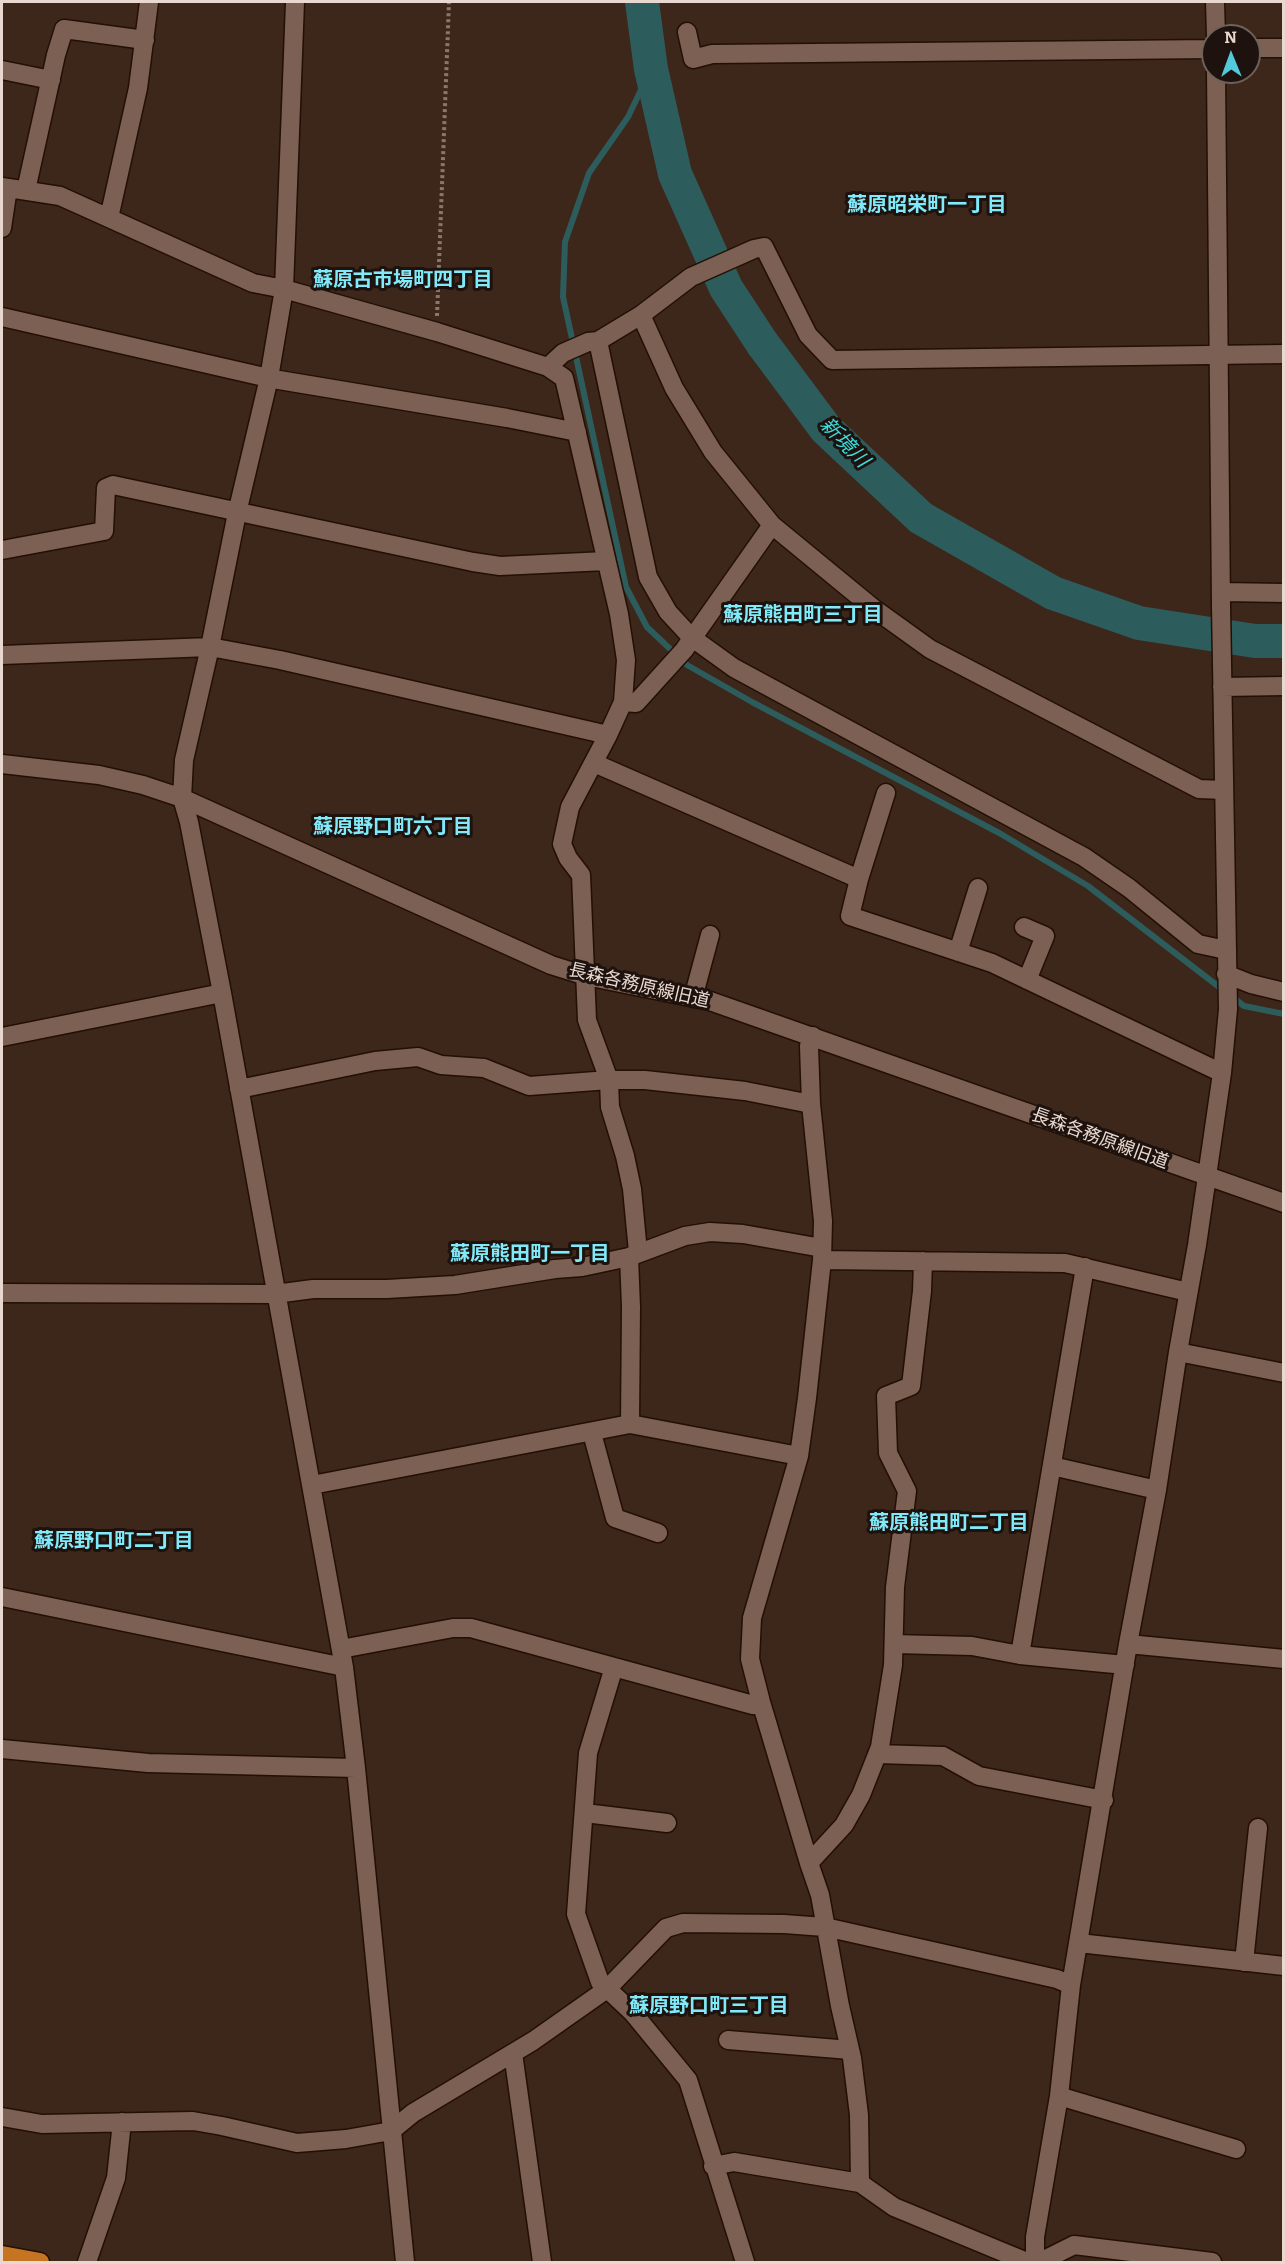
<!DOCTYPE html>
<meta charset="utf-8">
<style>
body{margin:0}
#map{position:relative;width:1285px;height:2264px;overflow:hidden;background:#3d271a;font-family:Bitter,serif}
canvas{display:block}
.frame{position:absolute;inset:0;border:3px solid #e8d8d0;pointer-events:none}
.north{position:absolute;left:1201px;top:24px;width:60px;height:60px;box-sizing:border-box;background:#1d120d;border:2px solid #6e615b;border-radius:50%;rotate:359deg;font-size:16px;font-weight:700;line-height:24px;text-align:center;color:#e8d8d0}
.north::after{content:'';display:block;margin:auto;width:21px;height:27px;background:#53cadc;clip-path:polygon(50% 0,100% 100%,50% 72%,0 100%)}
</style>
<div id="map">
<canvas width="1285" height="2264"></canvas>
<div class="frame"></div>
<div class="north">N</div>
</div>
<script>
const c = document.querySelector('canvas').getContext('2d');
c.lineJoin = 'round';
const toPath = rows => new Path2D(rows.map(r => 'M' + r).join(''));
function stroke(path, color, width, dash) { c.strokeStyle = color; c.lineWidth = width; c.lineCap = dash ? 'butt' : 'round'; c.setLineDash(dash || []); c.stroke(path); }
function label(font, color, halo, rows, align = 'center') {
  c.font = font + ' Bitter,"Noto Sans JP",serif'; c.lineWidth = 6; c.setLineDash([]); c.textBaseline = 'middle'; c.strokeStyle = halo; c.fillStyle = color; for (const [text, x, y, turn = 0] of rows) {
    c.save(); c.translate(x, y); c.rotate((+turn || 0) * Math.PI / 180); c.textAlign = isNaN(turn) ? turn : align; if (halo) c.strokeText(text, 0, 0); c.fillText(text, 0, 0); c.restore();
  }
}
const stream = toPath([
 [651,69,628,117,589,173,565,242,563,297,626,587,647,627,687,665,752,702,1001,834,1088,886,1223,990],
 [1231,996,1244,1006,1284,1014]
]);
const river = toPath([
 [642,2,651,69,675,174,726,288,762,343,826,429,921,518,1053,593,1139,623,1255,641,1284,641]
]);
const path = toPath([
 [437,316,449,2]
]);
const minor = toPath([
 [295,2,284,289,269,378,237,513,210,647,184,760,182,798,189,822,222,993,344,1667,356,1768,405,2262],
 [1215,2,1216,36],
 [687,32,693,59,712,54,1213,49],
 [1249,48,1284,48],
 [2,70,51,80],
 [2,187,60,196,253,283,284,289,437,332,548,367,564,378,619,614,626,660,623,702,608,735,570,807,562,844,568,858,581,875,587,1020,609,1080,610,1107,625,1156,632,1189,638,1252],
 [26,190,56,55,64,29,145,40],
 [109,218,138,88,149,2],
 [2,228,8,188],
 [641,315,674,388,713,452,772,525,873,608,930,649,1199,789,1224,790],
 [2,317,273,379,507,418,577,432],
 [598,341,648,577,668,612,691,637,734,668,1084,857,1129,888,1198,944,1226,950],
 [548,367,563,353,588,342,598,341,641,315,691,277,754,249,764,247,808,335,832,360,1284,354],
 [2,550,104,531,106,488,113,485,473,562,500,566,606,561],
 [1221,592,1284,593],
 [2,655,210,647,280,660,608,735],
 [1222,687,1284,686],
 [623,702,636,703,684,650,772,525],
 [594,763,859,879,850,916,992,963,1222,1073],
 [2,764,99,775,143,785,182,798,551,965,586,976,710,1001,1284,1203],
 [859,879,886,793],
 [1024,927,1045,936,1027,980],
 [958,952,978,888],
 [1226,974,1251,984,1284,992],
 [693,998,710,935],
 [813,1036,809,1046,811,1104,823,1221,822,1260,807,1398,799,1456,752,1618,750,1659,761,1702,809,1863,820,1895,840,2006,852,2058,859,2115,860,2183],
 [2,1037,222,993],
 [239,1089,375,1061,418,1057,441,1065,484,1068,529,1086,609,1080,645,1080,745,1091,811,1104],
 [629,1257,631,1307,630,1424],
 [822,1260,1065,1263,1188,1292],
 [2,1293,275,1294,313,1289,387,1289,455,1285,555,1269,582,1267,629,1257,685,1236,710,1232,743,1234,822,1248],
 [1178,1352,1284,1373],
 [592,1433,615,1518,658,1533],
 [1052,1466,1157,1490],
 [312,1485,630,1424,799,1456],
 [2,1597,344,1667],
 [894,1644,972,1646,1020,1655,1125,1665],
 [1128,1644,1284,1659],
 [341,1649,453,1628,471,1628,753,1705,761,1702],
 [1020,1655,1085,1267],
 [614,1667,588,1753,576,1914,600,1982,633,2013,688,2080,745,2262],
 [2,1749,148,1763,356,1768],
 [877,1754,943,1756,979,1776,1104,1800],
 [585,1813,667,1823],
 [809,1863,844,1825,861,1795,880,1747,893,1665,895,1587,907,1491,888,1453,886,1396,911,1386,922,1291,923,1261],
 [1079,1943,1284,1966],
 [1244,1962,1258,1828],
 [728,2040,850,2050],
 [513,2053,542,2262],
 [1059,2096,1236,2149],
 [2,2117,42,2124,193,2121,222,2126,297,2143,346,2139,391,2131,413,2113,533,2041,607,1989,666,1928,683,1923,784,1924,825,1927,1057,1979,1071,1985],
 [713,2166,734,2162,860,2183,894,2207,1027,2262],
 [87,2262,116,2178,122,2122],
 [1035,2262,1035,2237,1059,2096,1071,1985,1128,1644,1157,1490,1178,1352,1197,1245,1222,1073,1228,1009,1221,606,1216,72],
 [1040,2262,1074,2245,1212,2262]
]);
const major = toPath([
 [2,2255,40,2262]
]);
const streetNames = [
 ["長森各務原線旧道",639,986,13],
 ["長森各務原線旧道",1100,1139,20]
];
const neighbourhoodNames = [
 ["蘇原昭栄町一丁目",927,205],
 ["蘇原古市場町四丁目",403,280],
 ["蘇原熊田町三丁目",803,615],
 ["蘇原野口町六丁目",393,827],
 ["蘇原熊田町一丁目",530,1254],
 ["蘇原熊田町二丁目",949,1523],
 ["蘇原野口町二丁目",114,1541],
 ["蘇原野口町三丁目",709,2006]
];
const waterNames = [
 ["新境川",844,443,46]
];
stroke(stream, '#2d5c5d', 6);
stroke(river, '#2d5c5d', 34);
stroke(minor, '#230f04', 21);
stroke(major, '#230f04', 21);
stroke(path, '#8a776c', 4, [3, 3]);
stroke(minor, '#7b6053', 18);
stroke(major, '#c57521', 18);
label('18px', '#e8d8d0', '#1d120d', streetNames);
label('bold 20px', '#81eafa', '#1d120d', neighbourhoodNames);
label('italic 20px', '#3cdcdf', '#1d120d', waterNames);
</script>
